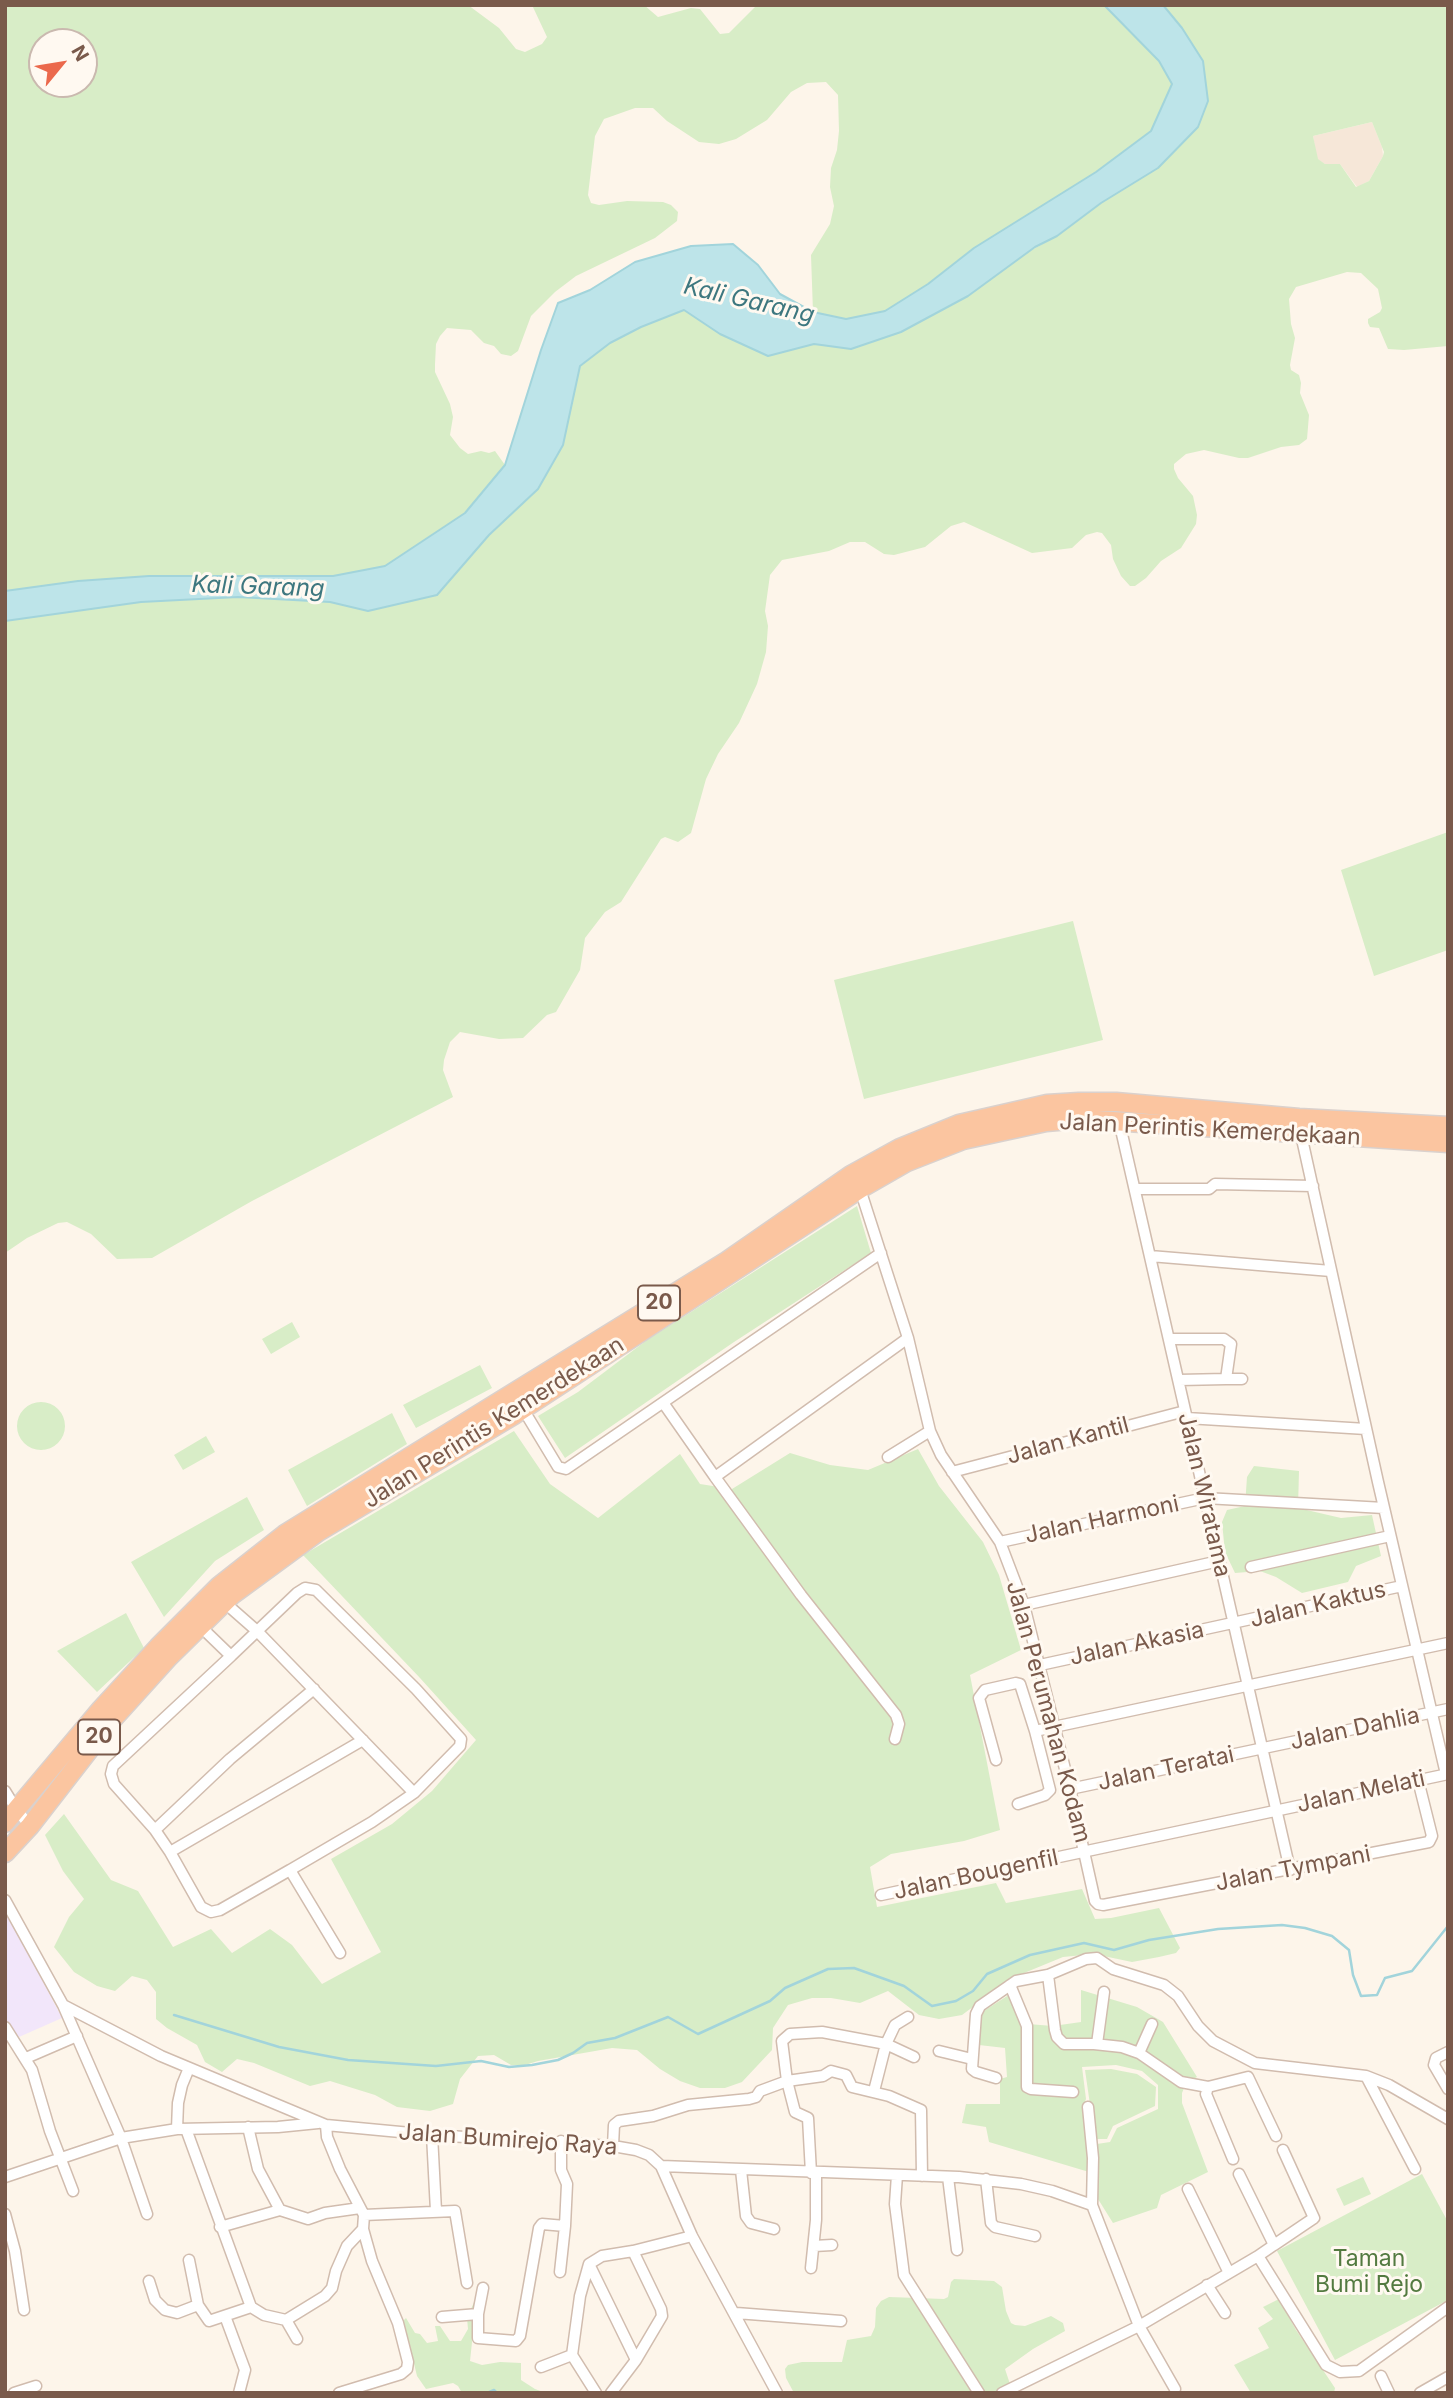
<!DOCTYPE html>
<style>
body{margin:0}
#map{position:relative;width:1453px;height:2398px;overflow:hidden;background:#fdf5ea;font-family:Inter,sans-serif}
canvas{display:block}
.frame{position:absolute;inset:0;border:7px solid #7a5a4b;pointer-events:none}
.north{position:absolute;left:28px;top:28px;width:70px;height:70px;box-sizing:border-box;background:#fff9f1;border:2px solid #cab9af;border-radius:50%;rotate:60deg;font-size:19px;font-weight:700;line-height:28px;text-align:center;color:#7a5a4b}
.north::after{content:'';display:block;margin:auto;width:24px;height:32px;background:#eb694c;clip-path:polygon(50% 0,100% 100%,50% 72%,0 100%)}
</style>
<div id="map">
<canvas width="1453" height="2398"></canvas>
<div class="frame"></div>
<div class="north">N</div>
</div>
<script>
const c = document.querySelector('canvas').getContext('2d');
c.lineJoin = 'round';
function fillPath(path, color) { c.fillStyle = color; c.fill(path, 'evenodd'); }
const toPath = rows => new Path2D(rows.map(r => 'M' + r).join(''));
function stroke(path, color, width, dash) { c.strokeStyle = color; c.lineWidth = width; c.lineCap = dash ? 'butt' : 'round'; c.setLineDash(dash || []); c.stroke(path); }
function label(font, color, halo, rows, align = 'center') {
  c.font = font + ' Inter,sans-serif'; c.lineWidth = 6; c.setLineDash([]); c.textBaseline = 'middle'; c.strokeStyle = halo; c.fillStyle = color; for (const [text, x, y, turn = 0] of rows) {
    c.save(); c.translate(x, y); c.rotate((+turn || 0) * Math.PI / 180); c.textAlign = isNaN(turn) ? turn : align; if (halo) c.strokeText(text, 0, 0); c.fillText(text, 0, 0); c.restore();
  }
}
const residential = toPath([
 [1372,122,1382,147,1383,156,1369,181,1357,187,1340,164,1325,164,1317,159,1313,136]
]);
const education = toPath([
 [5,1910,62,2018,19,2037,5,2018]
]);
const green = toPath([
 [5,5,468,5,499,28,516,49,525,52,542,44,547,37,532,5,644,5,658,17,691,8,700,9,720,34,729,33,757,5,1104,5,1159,61,1172,84,1151,131,1096,172,974,248,928,284,885,311,846,319,813,312,811,255,830,224,834,206,830,187,831,168,837,150,839,131,838,95,826,82,807,83,791,92,767,120,736,139,719,144,699,142,667,121,653,108,635,108,604,119,595,136,588,195,591,203,599,205,627,201,663,202,671,205,678,212,677,221,655,238,576,276,555,292,531,316,518,351,511,356,501,354,494,346,484,343,471,330,447,328,440,336,436,344,435,364,435,372,450,404,453,417,450,435,460,448,468,454,481,451,489,453,495,451,505,465,465,513,385,566,333,576,149,576,78,581,5,591],
 [42,42,84,42,84,84,42,84],
 [1163,5,1448,5,1448,346,1404,350,1388,349,1379,328,1370,327,1368,323,1368,319,1380,312,1382,308,1378,289,1361,273,1347,272,1296,287,1289,299,1291,324,1295,338,1290,365,1291,370,1299,375,1301,383,1300,393,1309,415,1307,439,1299,445,1281,447,1248,458,1239,458,1204,450,1186,454,1174,464,1174,469,1178,478,1193,496,1197,515,1196,524,1181,548,1161,561,1146,578,1135,586,1130,586,1121,576,1113,559,1111,545,1102,533,1097,532,1086,535,1072,548,1032,553,964,522,951,526,925,547,894,555,884,554,865,542,850,542,829,551,782,560,770,575,765,611,768,626,766,652,757,684,739,723,718,754,706,779,691,833,678,842,665,837,661,839,621,902,605,912,585,938,580,970,556,1012,547,1015,523,1038,499,1039,460,1032,450,1042,444,1060,443,1070,453,1097,252,1201,152,1258,117,1259,91,1234,67,1222,58,1223,27,1238,5,1253,5,621,141,602,238,597,330,602,368,611,489,535,538,489,563,445,580,366,610,343,641,327,684,310,720,334,768,356,814,344,851,349,1057,236,1101,203,1158,168,1182,28],
 [1372,122,1384,152,1383,156,1369,181,1356,187,1340,164,1325,164,1318,159,1313,136],
 [1448,832,1448,950,1374,976,1341,870],
 [1073,921,1103,1040,864,1099,834,980],
 [857,1206,871,1253,734,1342,565,1458,538,1416,578,1392,647,1340],
 [292,1322,300,1337,271,1354,262,1339],
 [480,1365,492,1388,416,1428,403,1405],
 '17 1426a24 24 0 1 1 48 0a24 24 0 1 1-48 0Z',
 [392,1413,407,1444,307,1506,288,1470],
 [514,1431,550,1484,598,1518,680,1454,700,1484,732,1489,790,1453,830,1465,868,1470,918,1449,939,1486,983,1542,999,1575,1021,1650,970,1675,1000,1830,964,1841,891,1854,870,1867,877,1907,996,1883,1006,1903,1082,1889,1095,1919,1111,1918,1159,1908,1180,1948,1176,1953,1159,1957,1132,1962,1094,1954,1063,1957,1012,1978,962,2015,939,2019,919,2015,888,1991,860,2003,831,1998,812,1998,788,2005,773,2028,772,2050,742,2082,725,2088,700,2088,680,2081,660,2069,637,2050,612,2048,538,2061,525,2065,511,2065,494,2055,478,2056,460,2079,453,2104,430,2111,397,2107,375,2095,330,2081,310,2086,254,2063,237,2059,222,2072,205,2062,197,2045,167,2028,156,2019,156,1992,147,1980,132,1976,115,1991,97,1986,74,1972,54,1947,69,1917,84,1899,63,1871,45,1835,64,1814,111,1880,138,1891,173,1947,211,1929,232,1953,270,1929,292,1945,322,1984,381,1952,331,1859,392,1824,432,1791,476,1740,420,1678,303,1555],
 [206,1436,215,1452,183,1470,174,1455],
 [1254,1466,1299,1471,1298,1508,1341,1518,1372,1515,1381,1556,1356,1566,1348,1582,1302,1593,1276,1577,1260,1571,1235,1573,1225,1552,1222,1522,1227,1510,1245,1506,1247,1477],
 [247,1497,264,1530,215,1561,164,1617,131,1562],
 [126,1613,144,1648,97,1692,57,1651],
 [1081,1990,1137,2007,1163,2022,1197,2077,1186,2083,1182,2093,1182,2103,1208,2172,1161,2195,1157,2208,1113,2223,1098,2199,1097,2144,1110,2142,1117,2128,1158,2109,1158,2085,1142,2071,1116,2065,1082,2067,1086,2099,1082,2110,1091,2161,1089,2172,989,2142,986,2127,962,2123,966,2104,1000,2104,1000,2079,1007,2077,1005,2048,979,2045,979,2014,1015,1991,1028,2024,1053,2026,1081,2022],
 [1111,2069,1137,2074,1156,2087,1155,2106,1113,2126,1107,2139,1095,2139,1085,2070],
 [1422,2174,1448,2222,1448,2300,1335,2360,1277,2251],
 [1363,2177,1371,2194,1344,2206,1336,2189],
 [954,2279,994,2281,1002,2287,1006,2311,1011,2323,1015,2325,1025,2326,1051,2316,1063,2323,1065,2331,1033,2349,1005,2369,1013,2393,794,2393,786,2378,785,2369,788,2365,802,2362,842,2362,847,2340,871,2336,875,2327,876,2308,881,2301,889,2297,944,2299,948,2297,951,2282],
 [1279,2299,1296,2330,1335,2388,1334,2393,1251,2393,1234,2365,1269,2348,1258,2328,1273,2319,1263,2307],
 [475,2300,481,2300,479,2326,472,2342,470,2361,482,2365,500,2362,521,2363,521,2380,535,2389,546,2393,462,2393,458,2386,453,2383,426,2389,417,2376,411,2351,401,2323,406,2318,415,2333,420,2334,427,2343,438,2341,435,2326,440,2326,450,2341,461,2341,468,2329,467,2318]
]);
const water = toPath([
 [1104,5,1163,5,1182,28,1203,61,1208,101,1198,127,1158,168,1101,203,1057,236,1035,247,968,296,901,332,851,349,814,344,768,356,720,334,684,310,641,327,610,343,580,366,563,445,538,489,489,535,437,595,368,611,330,602,238,597,141,602,5,621,5,591,78,581,149,576,333,576,385,566,465,513,505,465,541,350,558,303,590,290,635,262,691,246,733,244,758,265,780,294,813,312,846,319,885,311,928,284,974,248,1096,172,1151,131,1172,84,1159,61,1104,5]
]);
const stream = toPath([
 [174,2015,279,2047,348,2060,436,2066,481,2061,509,2067,532,2065,558,2060,573,2053,587,2043,615,2038,668,2017,698,2034,770,2001,785,1988,828,1969,854,1968,904,1986,932,2006,956,2001,973,1991,987,1974,1030,1955,1084,1943,1114,1950,1149,1940,1218,1929,1282,1925,1305,1928,1332,1936,1349,1950,1353,1975,1361,1996,1377,1995,1385,1978,1412,1971,1448,1926],
 [487,2393,494,2390,497,2393]
]);
const minor = toPath([
 [1119,1121,1290,1870],
 [1300,1130,1378,1482,1446,1774],
 [860,1189,908,1338,930,1431,941,1455,1000,1542,1024,1605,1070,1789,1095,1901,1098,1904,1103,1905,1429,1842,1432,1836,1418,1780],
 [1135,1189,1209,1189,1215,1184,1313,1186],
 [1150,1256,1331,1271],
 [1170,1339,1224,1339,1231,1344,1226,1379,1179,1380],
 [1226,1379,1242,1379],
 [664,1404,715,1477,908,1338],
 [523,1409,558,1467,566,1469,881,1253],
 [1187,1418,1366,1429],
 [888,1457,930,1431],
 [952,1472,1185,1411],
 [715,1477,801,1595,896,1715,899,1724,895,1739],
 [1000,1542,1205,1498,1384,1508],
 [1251,1567,1390,1536],
 [224,1602,257,1631,414,1793,372,1822,290,1870,340,1953],
 [1024,1605,1219,1561],
 [200,1626,231,1656,297,1593,305,1588,316,1590,416,1689,461,1739,460,1746,414,1793],
 [1040,1665,1402,1586],
 [996,1760,979,1698,985,1690,1016,1683,1020,1684,1035,1731,1448,1643],
 [1070,1789,1448,1709],
 [5,1791,16,1809,30,1826],
 [1018,1804,1045,1795,1050,1790,1035,1731],
 [155,1830,114,1784,111,1774,113,1766,231,1656],
 [170,1852,155,1830,230,1759,314,1689],
 [290,1870,220,1910,211,1912,201,1907,170,1852,363,1740],
 [881,1895,1448,1774],
 [5,1900,63,2005,121,2138,147,2214],
 [1048,1975,1055,2030,1057,2037,1064,2044,1094,2044,1122,2047,1139,2053,1181,2082,1208,2087],
 [1010,1985,1027,2026,1027,2087,1031,2089,1073,2092],
 [63,2005,161,2056,326,2125,432,2135,613,2146,636,2150,649,2155,661,2166,959,2177,1021,2184,1052,2191,1092,2205,1139,2326,1258,2256,1326,2365,1340,2372,1359,2371,1448,2307],
 [5,2027,32,2070,50,2131,73,2191],
 [1097,2044,1104,1992],
 [939,2051,972,2059],
 [1448,2052,1436,2058,1434,2065,1448,2089],
 [1139,2053,1152,2024],
 [26,2058,77,2036],
 [1366,2076,1415,2169],
 [996,2078,976,2072,972,2069,976,2014,980,2006,1016,1981,1048,1975,1086,1959,1097,1958,1113,1969,1164,1985,1178,1996,1198,2026,1213,2041,1255,2063,1366,2076,1389,2085,1448,2119],
 [874,2091,886,2044,895,2025,908,2017],
 [1088,2107,1093,2158,1092,2205],
 [326,2125,327,2137,340,2169,364,2215,363,2229,372,2261,398,2323,408,2362,407,2369,401,2374,339,2393],
 [248,2127,258,2169,280,2210,308,2219,325,2213,360,2208],
 [177,2129,178,2103,182,2085,189,2068],
 [186,2129,251,2307,264,2315,286,2320,325,2296,332,2288,336,2271,347,2246,363,2229],
 [432,2135,436,2211],
 [613,2146,614,2125,619,2121,653,2116,688,2105,749,2099,756,2097,760,2091,787,2081,782,2041,790,2034,822,2032,886,2044,914,2057],
 [1233,2159,1206,2094,1208,2087,1248,2077,1276,2136],
 [661,2166,692,2236,777,2393],
 [741,2170,746,2216,751,2223,774,2229],
 [811,2173,808,2118,795,2112,787,2081,823,2076,831,2071,846,2075,852,2087,889,2096,921,2110,922,2176],
 [1239,2174,1274,2245,1258,2256],
 [897,2175,895,2204,904,2275,979,2393],
 [5,2177,121,2138,177,2129,278,2127,318,2123],
 [948,2177,957,2250],
 [986,2179,991,2223,995,2227,1035,2236],
 [1188,2189,1229,2273],
 [5,2214,15,2251,24,2310],
 [364,2215,455,2211,467,2283],
 [220,2227,280,2210],
 [1274,2245,1314,2218,1283,2150],
 [814,2246,832,2245],
 [189,2260,198,2305,209,2321,251,2307],
 [589,2264,636,2360],
 [811,2268,816,2220,816,2173],
 [560,2272,565,2226],
 [149,2281,155,2300,165,2310,177,2313,198,2305],
 [1207,2285,1225,2313],
 [483,2288,478,2314,478,2338,516,2341,520,2336,539,2228,542,2224,565,2226,567,2184,561,2170,561,2141],
 [736,2313,841,2321],
 [225,2316,245,2370,239,2393],
 [442,2317,478,2314],
 [286,2320,297,2339],
 [572,2355,596,2393],
 [541,2367,572,2355,580,2296,589,2264,602,2256,633,2251,692,2236],
 [1381,2376,1389,2393],
 [14,2393,36,2386],
 [611,2393,636,2360,662,2316,661,2309,633,2251],
 [1002,2393,1139,2326,1175,2389],
 [1420,2393,1448,2377]
]);
const trunk = toPath([
 [5,1823,101,1709,158,1647,219,1586,285,1534,727,1261,851,1175,900,1148,959,1124,1047,1104,1079,1102,1116,1102,1299,1118,1448,1126],
 [5,1853,30,1826,113,1719,169,1657,232,1595,318,1532,514,1415,860,1189,907,1162,963,1140,1046,1122,1081,1119,1448,1143]
]);
const shields = [
 [659,1303,42],
 [99,1737,42]
];
const shieldNames = [
 ["20",659,1303],
 ["20",99,1737]
];
const streetNames = [
 ["Jalan Perintis Kemerdekaan",1210,1130,3],
 ["Jalan Perintis Kemerdekaan",494,1423,-32],
 ["Jalan Kantil",1068,1441,-15],
 ["Jalan Wiratama",1204,1495,77],
 ["Jalan Harmoni",1102,1520,-12],
 ["Jalan Kaktus",1318,1605,-13],
 ["Jalan Akasia",1137,1644,-12],
 ["Jalan Perumahan Kodam",1048,1712,75],
 ["Jalan Dahlia",1355,1729,-12],
 ["Jalan Teratai",1166,1769,-12],
 ["Jalan Melati",1361,1792,-12],
 ["Jalan Tympani",1293,1869,-11],
 ["Jalan Bougenfil",976,1875,-12],
 ["Jalan Bumirejo Raya",508,2140,4]
];
const parkNames = [
 ["Taman",1369,2259],
 ["Bumi Rejo",1369,2285]
];
const waterNames = [
 ["Kali Garang",749,301,13],
 ["Kali Garang",258,587,2]
];
fillPath(residential, '#f6e7d8');
fillPath(education, '#f2e6fa');
fillPath(green, '#d8edc7');
fillPath(water, '#bde4e9');
stroke(water, '#a2d4db', 2);
stroke(stream, '#a2d4db', 2.5);
stroke(minor, '#d1bcae', 13);
stroke(trunk, '#dad1cd', 21);
stroke(minor, '#fff', 10);
stroke(trunk, '#fbc5a0', 18);
for (const [x, y, w] of shields) { const box = new Path2D(); box.roundRect(x - w / 2, y - 17.5, w, 35, 5); c.fillStyle = '#fff9f1'; c.fill(box); stroke(box, '#7a5a4b', 2); }
label('bold 21px', '#7a5a4b', null, shieldNames);
label('23px', '#7a5a4b', '#fff9f1', streetNames);
label('23px', '#537a40', '#fff9f1', parkNames);
label('italic 24px', '#3d777f', '#fff9f1', waterNames);
</script>
